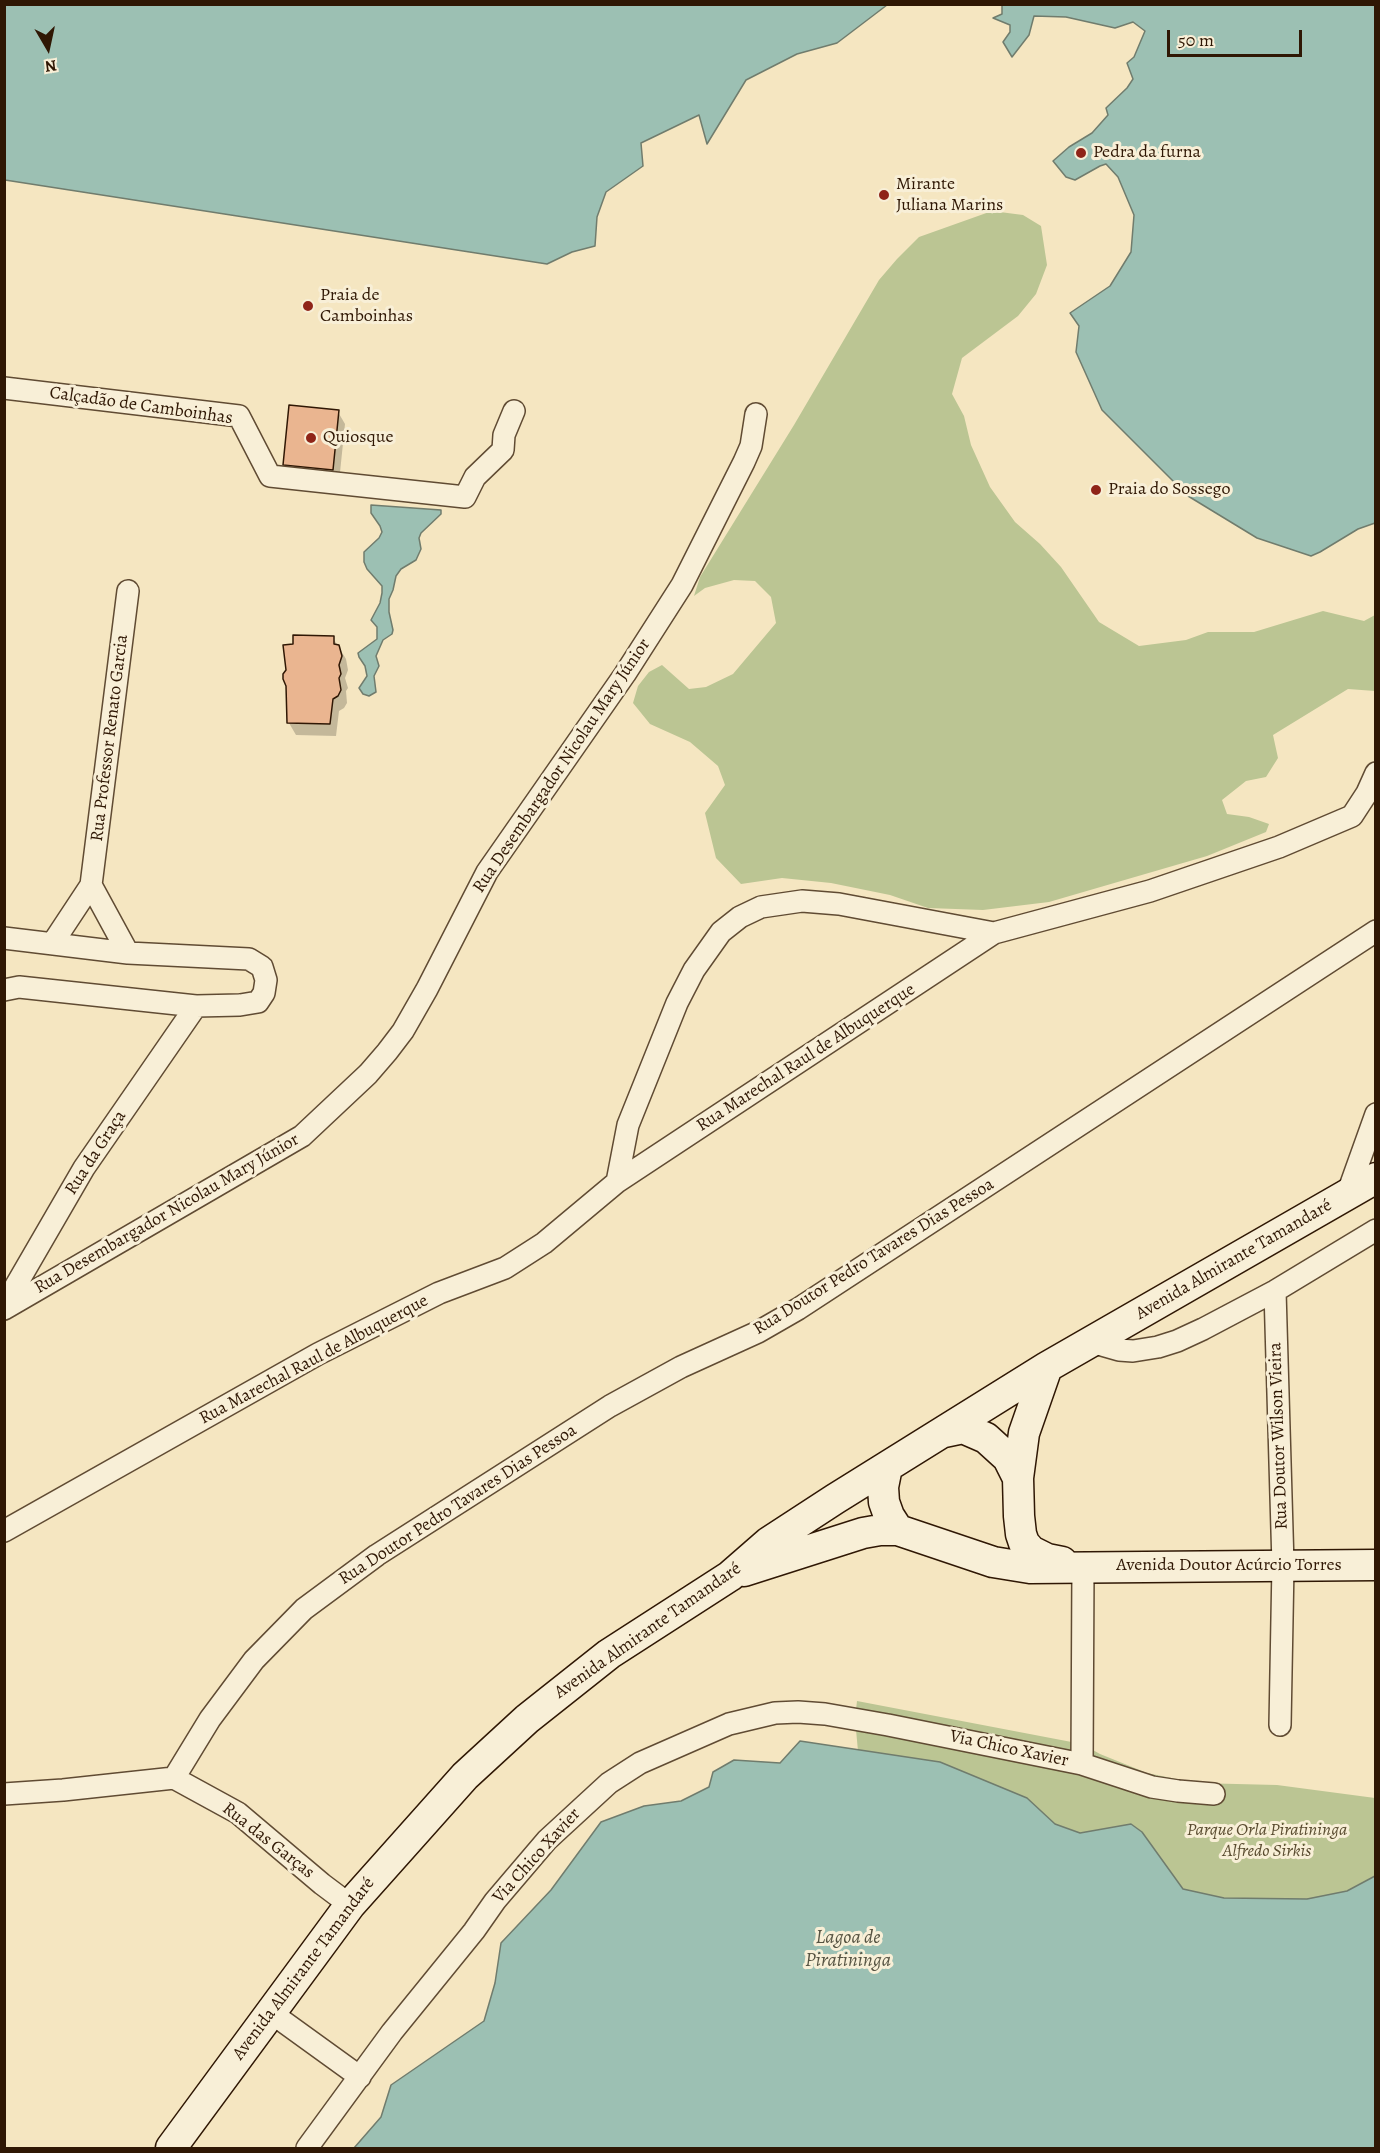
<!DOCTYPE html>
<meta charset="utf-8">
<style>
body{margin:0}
#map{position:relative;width:1380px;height:2153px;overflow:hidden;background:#f5e6c1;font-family:Alegreya,serif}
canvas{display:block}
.frame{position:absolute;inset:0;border:6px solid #2f1704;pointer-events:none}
.north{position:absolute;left:18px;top:18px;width:60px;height:60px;-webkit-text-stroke:4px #f8efd7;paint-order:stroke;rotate:171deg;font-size:16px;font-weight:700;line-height:24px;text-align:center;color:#2f1704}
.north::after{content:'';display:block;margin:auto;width:21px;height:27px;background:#2f1704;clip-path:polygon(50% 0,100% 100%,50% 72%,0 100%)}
.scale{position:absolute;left:1167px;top:30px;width:135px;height:27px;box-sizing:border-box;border:3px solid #2f1704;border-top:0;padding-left:8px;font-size:18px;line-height:21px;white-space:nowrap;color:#2f1704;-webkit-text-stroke:4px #f8efd7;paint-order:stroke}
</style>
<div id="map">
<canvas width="1380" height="2153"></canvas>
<div class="frame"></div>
<div class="north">N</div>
<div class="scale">50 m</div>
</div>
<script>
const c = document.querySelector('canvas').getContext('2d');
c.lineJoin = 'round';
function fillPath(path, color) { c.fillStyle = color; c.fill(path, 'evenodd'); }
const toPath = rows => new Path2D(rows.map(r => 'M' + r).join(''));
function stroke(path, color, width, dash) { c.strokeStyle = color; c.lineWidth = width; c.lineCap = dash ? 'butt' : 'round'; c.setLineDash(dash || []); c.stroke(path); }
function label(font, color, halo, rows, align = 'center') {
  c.font = font + ' Alegreya,serif'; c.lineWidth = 6; c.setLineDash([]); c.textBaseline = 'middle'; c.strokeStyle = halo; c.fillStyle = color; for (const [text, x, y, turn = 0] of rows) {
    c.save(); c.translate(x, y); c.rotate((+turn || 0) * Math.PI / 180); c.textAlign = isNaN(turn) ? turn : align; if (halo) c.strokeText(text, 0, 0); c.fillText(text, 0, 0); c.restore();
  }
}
const green = toPath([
 [992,211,1023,215,1041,226,1047,265,1036,294,1018,316,962,358,952,394,964,416,971,445,990,487,1015,522,1040,544,1061,567,1099,622,1139,646,1186,640,1208,632,1254,632,1323,611,1364,621,1375,615,1375,691,1348,689,1273,735,1278,758,1266,777,1246,781,1222,800,1227,814,1249,817,1269,824,1266,832,1207,856,1049,902,983,910,928,908,890,895,831,883,782,878,741,884,716,858,705,813,725,785,718,766,690,742,650,724,633,703,638,686,649,672,662,665,689,689,706,687,733,674,776,623,771,597,755,581,734,580,705,588,694,596,700,577,794,425,879,280,897,259,919,237],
 [857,1701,1082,1744,1100,1754,1147,1773,1196,1783,1277,1785,1375,1798,1375,1876,1347,1891,1307,1899,1224,1898,1183,1889,1142,1832,1131,1824,1080,1833,1055,1824,1027,1798,940,1762,858,1751,855,1719]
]);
const water = toPath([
 [1002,4,1375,5,1375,523,1358,529,1320,552,1311,556,1257,538,1188,496,1102,410,1076,352,1079,326,1070,313,1110,286,1131,252,1134,215,1118,177,1106,164,1100,166,1075,180,1066,177,1053,161,1069,147,1092,133,1108,115,1106,108,1127,88,1133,79,1127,63,1134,57,1145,31,1133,22,1115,28,1066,17,1034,16,1029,35,1012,57,1003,42,1010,32,1010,25,993,18,1002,14,1002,4],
 [4,5,5,4,887,5,837,43,797,54,746,80,707,144,699,115,641,143,643,166,606,192,597,217,595,246,572,252,547,264,5,180,4,5],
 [371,505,441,510,441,514,421,533,419,538,421,549,416,560,401,569,396,576,393,590,389,599,389,612,393,630,392,634,383,640,376,656,379,666,374,676,376,692,369,696,363,694,359,688,367,676,365,666,359,657,358,653,377,639,377,627,371,620,380,603,382,593,382,586,367,569,364,562,364,552,379,538,382,532,380,526,371,513,371,505],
 [800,1741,940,1762,1027,1798,1055,1824,1080,1833,1131,1824,1142,1832,1183,1889,1224,1898,1307,1899,1347,1891,1375,1876,1375,2148,354,2148,381,2117,391,2085,484,2021,495,1983,501,1943,551,1890,601,1822,644,1806,681,1801,709,1787,713,1772,734,1760,780,1763,800,1741]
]);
const shadow = toPath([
 [338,412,345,424,339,482,291,477,284,464],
 [333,638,346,659,348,670,345,678,348,688,346,691,347,703,344,708,339,711,336,736,296,735,289,723]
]);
const building = toPath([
 [289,405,339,410,333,470,283,465,289,405],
 [293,635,334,636,334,644,339,645,342,656,339,665,341,674,339,678,341,690,338,696,333,699,330,724,287,723,286,686,283,679,283,674,286,670,283,645,293,644,293,635]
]);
const street = toPath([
 [4,388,239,416,270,476,465,497,475,477,503,450,504,435,514,411],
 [91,885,128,953],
 [4,938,128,953,249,959,262,967,266,980,264,993,258,1002,240,1005,196,1006,19,987,4,990],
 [52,944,91,885,128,591],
 [617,1182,628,1125,677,1003,694,970,721,932,740,917,761,907,802,901,839,904,994,933],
 [1347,1195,1376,1114],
 [1275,1291,1283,1565,1280,1725],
 [4,1306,84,1168,196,1006],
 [4,1309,302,1136,368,1074,387,1052,403,1031,427,989,487,872,625,674,682,585,744,462,751,446,756,414],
 [1091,1342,1119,1350,1133,1351,1158,1347,1177,1341,1203,1329,1275,1291,1376,1230],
 [4,1531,318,1354,439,1293,505,1268,544,1243,617,1182,994,933,1150,891,1279,847,1352,816,1367,793,1376,773],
 [1082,1764,1083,1567],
 [174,1778,210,1719,254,1660,304,1609,377,1555,610,1406,681,1367,758,1332,798,1309,1376,931],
 [4,1794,63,1790,174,1778,238,1813,322,1884,350,1905],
 [270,2012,360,2077],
 [307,2148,392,2032,474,1931,495,1901,547,1840,609,1783,640,1763,729,1724,775,1713,798,1712,825,1714,888,1725,1082,1764,1152,1787,1178,1791,1214,1794]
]);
const secondary = toPath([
 [1047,1367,1024,1433,1018,1478,1019,1516,1021,1534,1024,1543,1031,1551,1047,1559,1062,1562],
 [944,1432,963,1428,986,1438,1008,1458,1018,1478],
 [887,1467,883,1487,884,1502,889,1516,898,1530],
 [744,1571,863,1533,880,1530,898,1530,993,1562,1030,1568,1376,1565],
 [171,2148,350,1905,465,1776,527,1719,609,1654,730,1576,769,1542,835,1499,1047,1367,1376,1178]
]);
const markers = [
 [1081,153,6,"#8f2418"],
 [884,195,6,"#8f2418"],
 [308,306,6,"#8f2418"],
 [311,438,6,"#8f2418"],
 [1096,490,6,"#8f2418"]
];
const poiNames = [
 ["Pedra da furna",1093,153],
 ["Mirante",896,185],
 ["Juliana Marins",896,206],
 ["Praia de",320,296],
 ["Camboinhas",320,317],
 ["Quiosque",323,438],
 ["Praia do Sossego",1108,490]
];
const streetNames = [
 ["Calçadão de Camboinhas",141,406,8],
 ["Rua Professor Renato Garcia",110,738,-83],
 ["Rua Desembargador Nicolau Mary Júnior",562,766,-56],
 ["Rua Marechal Raul de Albuquerque",806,1058,-33],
 ["Rua da Graça",96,1153,-57],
 ["Rua Desembargador Nicolau Mary Júnior",167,1214,-30],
 ["Rua Doutor Pedro Tavares Dias Pessoa",874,1257,-32],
 ["Avenida Almirante Tamandaré",1234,1260,-30],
 ["Rua Marechal Raul de Albuquerque",314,1360,-28],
 ["Rua Doutor Wilson Vieira",1279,1436,-92],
 ["Rua Doutor Pedro Tavares Dias Pessoa",458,1505,-33],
 ["Avenida Doutor Acúrcio Torres",1229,1566],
 ["Avenida Almirante Tamandaré",648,1631,-35],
 ["Via Chico Xavier",1009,1749,12],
 ["Rua das Garças",268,1841,38],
 ["Via Chico Xavier",537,1856,-48],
 ["Avenida Almirante Tamandaré",304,1969,-53]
];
const parkNames = [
 ["Parque Orla Piratininga",1267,1831],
 ["Alfredo Sirkis",1267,1852]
];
const waterNames = [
 ["Lagoa de",848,1938],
 ["Piratininga",848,1961]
];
fillPath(green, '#bbc593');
fillPath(water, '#9cc0b3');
stroke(water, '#707c6d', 1.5);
fillPath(shadow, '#0003');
fillPath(building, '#eab590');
stroke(building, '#2f1704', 1.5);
stroke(street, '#604b33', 24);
stroke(secondary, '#2f1704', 33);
stroke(street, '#f8efd7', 21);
stroke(secondary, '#f8efd7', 30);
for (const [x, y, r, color] of markers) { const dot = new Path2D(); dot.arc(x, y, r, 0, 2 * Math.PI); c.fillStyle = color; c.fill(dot); stroke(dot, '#f8efd7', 2); }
label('18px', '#2f1704', '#f8efd7', poiNames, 'left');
label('18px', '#2f1704', '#f8efd7', streetNames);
label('italic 18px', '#594b2f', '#f8efd7', parkNames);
label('italic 20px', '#555241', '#f8efd7', waterNames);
</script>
